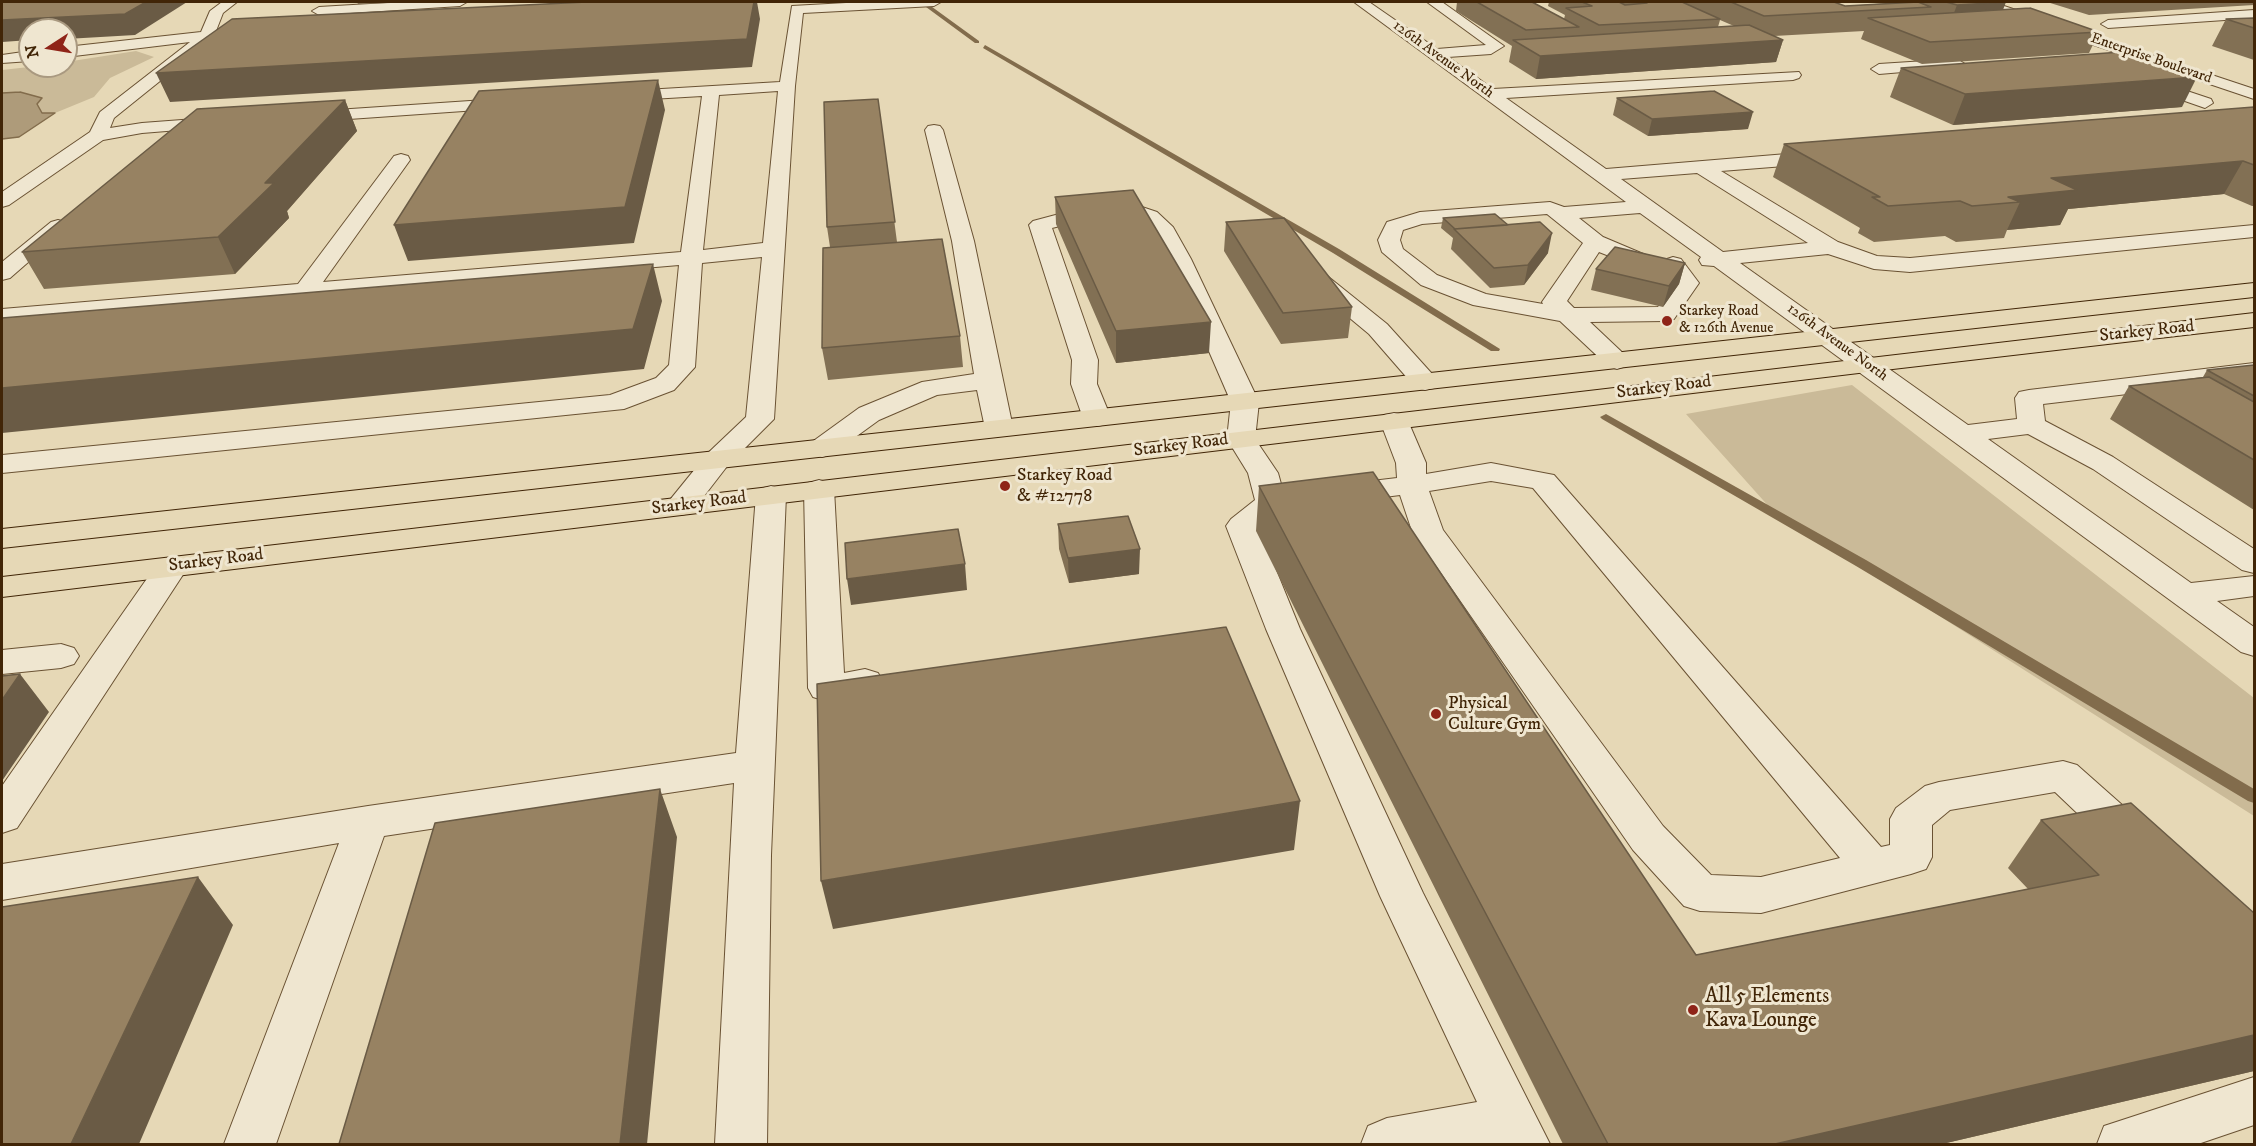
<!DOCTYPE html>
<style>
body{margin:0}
#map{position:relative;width:2256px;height:1146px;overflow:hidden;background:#e6d8b6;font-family:"IM FELL DW Pica",serif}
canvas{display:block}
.frame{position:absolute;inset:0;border:3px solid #412507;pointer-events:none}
.north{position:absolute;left:18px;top:18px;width:60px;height:60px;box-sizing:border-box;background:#efe6d0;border:2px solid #a99980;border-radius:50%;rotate:258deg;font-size:16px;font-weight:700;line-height:24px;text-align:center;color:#412507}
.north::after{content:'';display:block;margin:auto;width:21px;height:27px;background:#8f2418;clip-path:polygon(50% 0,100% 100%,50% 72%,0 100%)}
</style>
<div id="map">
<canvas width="2256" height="1146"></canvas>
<div class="frame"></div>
<div class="north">N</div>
</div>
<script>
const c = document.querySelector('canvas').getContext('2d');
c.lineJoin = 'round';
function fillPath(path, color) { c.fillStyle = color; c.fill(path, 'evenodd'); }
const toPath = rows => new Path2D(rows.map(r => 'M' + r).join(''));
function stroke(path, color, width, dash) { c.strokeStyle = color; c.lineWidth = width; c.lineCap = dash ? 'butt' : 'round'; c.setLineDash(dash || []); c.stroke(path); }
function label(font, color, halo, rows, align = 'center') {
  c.font = font + ' "IM FELL DW Pica",serif'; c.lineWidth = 6; c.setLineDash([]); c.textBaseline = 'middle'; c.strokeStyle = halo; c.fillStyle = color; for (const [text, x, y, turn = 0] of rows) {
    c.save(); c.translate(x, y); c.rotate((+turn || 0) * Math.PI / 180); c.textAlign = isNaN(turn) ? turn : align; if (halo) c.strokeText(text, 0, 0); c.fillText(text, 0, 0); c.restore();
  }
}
const green = toPath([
 [136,51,154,57,110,78,94,97,55,113,42,113,37,104,42,99,20,92,2,93,2,70,38,66,66,66,66,62],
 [1852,385,2254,698,2254,816,1771,509,1686,414]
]);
const water = toPath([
 [20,92,42,98,37,104,42,113,55,113,19,137,2,139,2,93,20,92]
]);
const stream = toPath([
 [928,4,979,41,979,43,975,43,926,7,928,4],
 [985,45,1339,249,1500,349,1499,351,1491,351,1333,253,983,48,985,45],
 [1606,414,1866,560,2254,789,2254,803,2248,801,1856,566,1602,419,1600,417,1606,414]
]);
const minor = toPath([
 [222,2,237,2,223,13,216,31,252,27,259,31,257,34,211,40,114,118,110,128,142,123,222,117,228,118,231,122,228,126,142,133,103,140,9,205,2,207,2,192,90,132,100,112,190,42,66,57,66,47,201,32,210,11,222,2],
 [404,2,467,2,460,6,319,15,312,11,319,7,404,2],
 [864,2,941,2,934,6,803,13,795,86,774,419,728,465,691,513,680,515,669,513,665,506,708,453,746,417,762,257,702,263,695,367,674,390,624,409,2,473,2,455,610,395,656,378,669,365,679,265,2,323,2,309,298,284,394,156,401,154,408,156,410,160,323,282,681,252,702,96,617,101,609,96,611,92,780,82,792,6,864,2],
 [778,91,763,243,703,250,719,95,778,91],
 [1354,2,1369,2,1437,49,1486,45,1427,2,1442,2,1504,46,1491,54,1448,57,1493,89,1799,72,1801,75,1799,78,1793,80,1506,98,1606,169,1823,151,1830,153,1832,157,1830,161,1823,163,1721,171,1838,242,1877,256,1910,258,2254,225,2254,237,1910,272,1874,269,1828,254,1740,263,1968,425,2017,419,2015,398,2019,392,2029,390,2254,363,2254,379,2043,404,2045,421,2113,457,2254,549,2254,573,2242,570,2093,469,2028,434,1988,439,2191,583,2254,576,2254,596,2217,601,2254,627,2254,656,2241,652,1714,266,1702,265,1699,260,1701,257,1640,213,1579,218,1603,237,1648,256,1664,260,1673,257,1681,259,1699,283,1674,319,1665,321,1590,322,1626,356,1630,361,1626,366,1617,369,1608,366,1560,321,1473,305,1421,285,1382,252,1378,240,1387,222,1420,212,1550,202,1564,207,1626,202,1354,2],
 [1697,173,1808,243,1723,252,1621,179,1697,173],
 [1547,214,1583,243,1542,302,1543,304,1486,294,1437,275,1403,249,1400,240,1403,230,1422,224,1547,214],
 [1599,252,1645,270,1664,267,1675,283,1658,307,1574,308,1567,301,1599,252],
 [1973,2,1992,2,2254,89,2254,99,1975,5,1973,2],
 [2254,10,2254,18,2108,28,2101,24,2108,20,2254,10],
 [30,51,30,61,2,63,2,55,30,51],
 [1957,59,1965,64,1962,67,1879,74,1871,69,1879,64,1957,59],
 [2145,77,2211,99,2213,103,2205,108,2139,85,2137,82,2145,77],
 [515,98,523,103,521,107,306,122,300,121,297,117,300,113,306,112,515,98],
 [934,125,940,126,943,130,974,241,1013,428,1009,434,999,436,989,434,985,428,977,390,937,395,879,420,832,454,822,457,812,454,808,448,812,442,859,408,922,382,974,374,952,241,925,130,928,126,934,125],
 [1142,207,1157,212,1173,227,1191,259,1259,402,1255,439,1278,473,1286,502,1259,528,1300,629,1423,893,1550,1144,1361,1144,1368,1126,1387,1118,1477,1102,1380,896,1266,629,1226,526,1231,519,1255,500,1248,473,1227,439,1231,402,1169,259,1153,230,1140,219,1064,225,1052,228,1098,360,1097,384,1111,418,1107,424,1097,426,1087,424,1083,418,1071,384,1072,360,1029,225,1033,221,1063,213,1142,207],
 [58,220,65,222,69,226,65,230,10,278,2,280,2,262,51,222,58,220],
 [1318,273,1326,275,1387,324,1434,376,1438,382,1434,388,1425,390,1416,388,1369,334,1310,285,1307,280,1310,275,1318,273],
 [1394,413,1404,415,1408,421,1426,463,1426,474,1491,463,1554,475,1881,847,1890,845,1890,819,1896,808,1925,786,1939,782,2063,761,2077,765,2147,827,2153,839,2147,851,2132,856,2117,851,2055,792,1950,810,1932,825,1932,857,1926,869,1911,874,1761,913,1700,911,1684,906,1633,850,1417,538,1412,531,1400,495,1338,503,1327,500,1323,494,1327,488,1338,485,1397,478,1396,463,1380,421,1384,415,1394,413],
 [1491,481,1533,488,1840,858,1761,877,1711,875,1663,826,1443,530,1429,491,1491,481],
 [819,480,830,483,834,489,844,673,865,669,878,673,883,682,878,691,826,701,813,697,808,688,804,489,808,483,819,480],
 [771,486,782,489,786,495,771,855,767,1144,715,1144,734,783,384,836,276,1144,224,1144,339,843,2,900,2,864,368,806,736,753,756,495,760,489,771,486],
 [172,557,184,560,188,567,17,828,2,833,2,786,160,560,172,557],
 [61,644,74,648,79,656,74,664,61,668,2,674,2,650,61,644],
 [2254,1077,2254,1125,2198,1144,2097,1144,2104,1126,2254,1077]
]);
const major = toPath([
 [2254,283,2254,297,2,548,2,529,2254,283],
 [2254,313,2254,327,1867,372,2,597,2,577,2254,313]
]);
const wall = toPath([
 [357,2,424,2,358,4],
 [1457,2,1532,2,1564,19,1565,15,1548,6,1549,2,1834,2,1845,6,1889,3,1884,2,2003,2,2003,10,2099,32,2089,53,1922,64,1861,39,1864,31,1774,36,1783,40,1776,62,1536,79,1509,62,1512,46,1456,11],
 [1720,20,1734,26,1718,27],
 [2047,2,2254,2,2254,5,2089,15],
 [2254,18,2254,60,2212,46,2226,19],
 [1901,68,2182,107,1953,125,1890,97],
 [1617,98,1748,129,1648,136,1613,115],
 [878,99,897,242,960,336,963,367,828,380,822,348,830,247,827,227],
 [345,100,357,131,287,211,289,218,235,274,44,289,22,252],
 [2254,107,2254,206,2252,206,2224,194,2068,209,2060,225,2007,230,2004,238,1956,242,1945,236,1874,242,1858,233,1860,228,1773,177,1784,144],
 [1055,197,1209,353,1116,363,1056,224],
 [1443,218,1508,225,1548,253,1524,285,1490,288,1451,249,1453,238,1441,228],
 [1226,222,1352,307,1348,338,1281,344,1224,251],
 [1685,263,1679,284,1663,307,1591,290,1596,269],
 [2254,365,2254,510,2110,419,2129,386,2203,377,2207,370],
 [1259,486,1696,955,2028,889,2008,868,2041,820,2254,913,2254,1071,1942,1144,1563,1144,1256,531],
 [1058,524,1139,574,1069,583,1059,549]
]);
const shadedWall = toPath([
 [146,2,187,2,135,35,66,39,66,30,30,30,30,40,2,42,2,20],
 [754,2,757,2,760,19,752,67,170,102,156,73],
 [2006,2,1998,23,1949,26,1957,5],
 [1783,40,1776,62,1536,79,1540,56],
 [2197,77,2182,107,1953,125,1965,94],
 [658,80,665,110,634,243,408,261,394,225],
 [345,100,357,131,287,211,289,218,235,274,218,237,265,183],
 [1753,112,1748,129,1648,136,1652,119],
 [2243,161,2224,194,2068,209,2060,225,2007,230,2020,202,2008,197,2051,178],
 [1552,233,1548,253,1524,285,1528,265],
 [1685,263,1679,284,1663,307,1669,286],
 [653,264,662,301,644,369,2,433,2,388],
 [1211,322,1209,353,1116,363,1116,331],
 [1140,549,1139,574,1069,583,1068,558],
 [965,564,967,590,851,605,847,579],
 [20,674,49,712,2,781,2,700],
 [660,789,677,837,647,1144,620,1144],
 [1300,801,1294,850,833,929,821,881],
 [198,877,233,925,139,1144,71,1144],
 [2254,1035,2254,1071,1942,1144,1775,1144]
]);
const building = toPath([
 [2,2,146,2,125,14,2,20,2,2],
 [587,2,754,2,747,39,156,73,232,19,587,2],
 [1477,2,1532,2,1579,27,1526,30,1477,2],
 [1582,2,1619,2,1625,5,1647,3,1643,2,1682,2,1720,19,1599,25,1566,8,1592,6,1582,2],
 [1731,2,1834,2,1845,6,1918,2,1931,7,1764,16,1731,2],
 [1946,2,2006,2,1957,5,1946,2],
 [2030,8,2099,32,1930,42,1868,18,2030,8],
 [2254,18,2254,28,2226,19,2254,18],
 [1749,25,1783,40,1540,56,1513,40,1749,25],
 [2121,52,2197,77,1965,94,1901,68,2121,52],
 [658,80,625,207,394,225,479,91,658,80],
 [1714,91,1753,112,1652,119,1617,98,1714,91],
 [878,99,895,222,827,227,824,102,878,99],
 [345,100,265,183,274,183,218,237,22,252,197,109,345,100],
 [2254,107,2254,165,2243,161,2051,178,2077,190,2008,197,2020,202,1972,206,1960,201,1888,206,1872,197,1880,197,1784,144,2254,107],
 [1133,190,1211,322,1116,331,1055,197,1133,190],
 [1495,214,1508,225,1455,229,1443,218,1495,214],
 [1284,218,1352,307,1283,313,1226,222,1284,218],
 [1540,222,1552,233,1528,265,1494,268,1454,229,1540,222],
 [942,239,960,336,822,348,823,248,942,239],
 [1615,247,1685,263,1669,286,1596,269,1615,247],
 [653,264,633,329,2,388,2,318,653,264],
 [2254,365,2254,396,2207,370,2254,365],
 [2209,377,2254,402,2254,460,2129,386,2209,377],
 [1373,472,1696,955,2099,875,2041,820,2131,803,2254,913,2254,1035,1775,1144,1608,1144,1259,486,1373,472],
 [1128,516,1140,549,1068,558,1058,524,1128,516],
 [958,529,965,564,847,579,845,543,958,529],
 [1226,627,1300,801,821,881,817,684,1226,627],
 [20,674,2,700,2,676,20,674],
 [660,789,620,1144,339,1144,435,823,660,789],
 [198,877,71,1144,2,1144,2,907,198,877]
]);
const markers = [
 [1667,321,6,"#8f2418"],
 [1005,486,6,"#8f2418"],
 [1436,714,6,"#8f2418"],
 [1693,1010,6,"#8f2418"]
];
const farStreetnames = [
 ["Enterprise Boulevard",2151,59,19],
 ["126th Avenue North",1443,60,36],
 ["126th Avenue North",1837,343,36]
];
const farPoinames = [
 ["Starkey Road",1679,312],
 ["& 126th Avenue",1679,329]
];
const streetNames = [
 ["Starkey Road",2147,332,-6],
 ["Starkey Road",1664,388,-7],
 ["Starkey Road",1181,446,-7],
 ["Starkey Road",699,504,-7],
 ["Starkey Road",216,561,-7]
];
const poiNames = [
 ["Starkey Road",1017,476],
 ["& #12778",1017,497],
 ["Physical",1448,704],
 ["Culture Gym",1448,725]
];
const nearPoinames = [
 ["All 5 Elements",1705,998],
 ["Kava Lounge",1705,1022]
];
fillPath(green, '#caba98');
fillPath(water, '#ae9b7a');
stroke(water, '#826c4c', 1.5);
fillPath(stream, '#826c4c');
stroke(minor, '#6a5233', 2);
stroke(major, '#412507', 2);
fillPath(minor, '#efe6d0');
fillPath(major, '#e6d8b6');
fillPath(wall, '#827054');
fillPath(shadedWall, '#6a5b45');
fillPath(building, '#978262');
stroke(building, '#6a5b45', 1.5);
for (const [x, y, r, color] of markers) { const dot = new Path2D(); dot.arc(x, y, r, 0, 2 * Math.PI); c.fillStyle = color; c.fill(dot); stroke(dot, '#efe6d0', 2); }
label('15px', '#412507', '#efe6d0', farStreetnames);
label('15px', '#412507', '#efe6d0', farPoinames, 'left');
label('18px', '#412507', '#efe6d0', streetNames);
label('18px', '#412507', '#efe6d0', poiNames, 'left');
label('21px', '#412507', '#efe6d0', nearPoinames, 'left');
</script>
